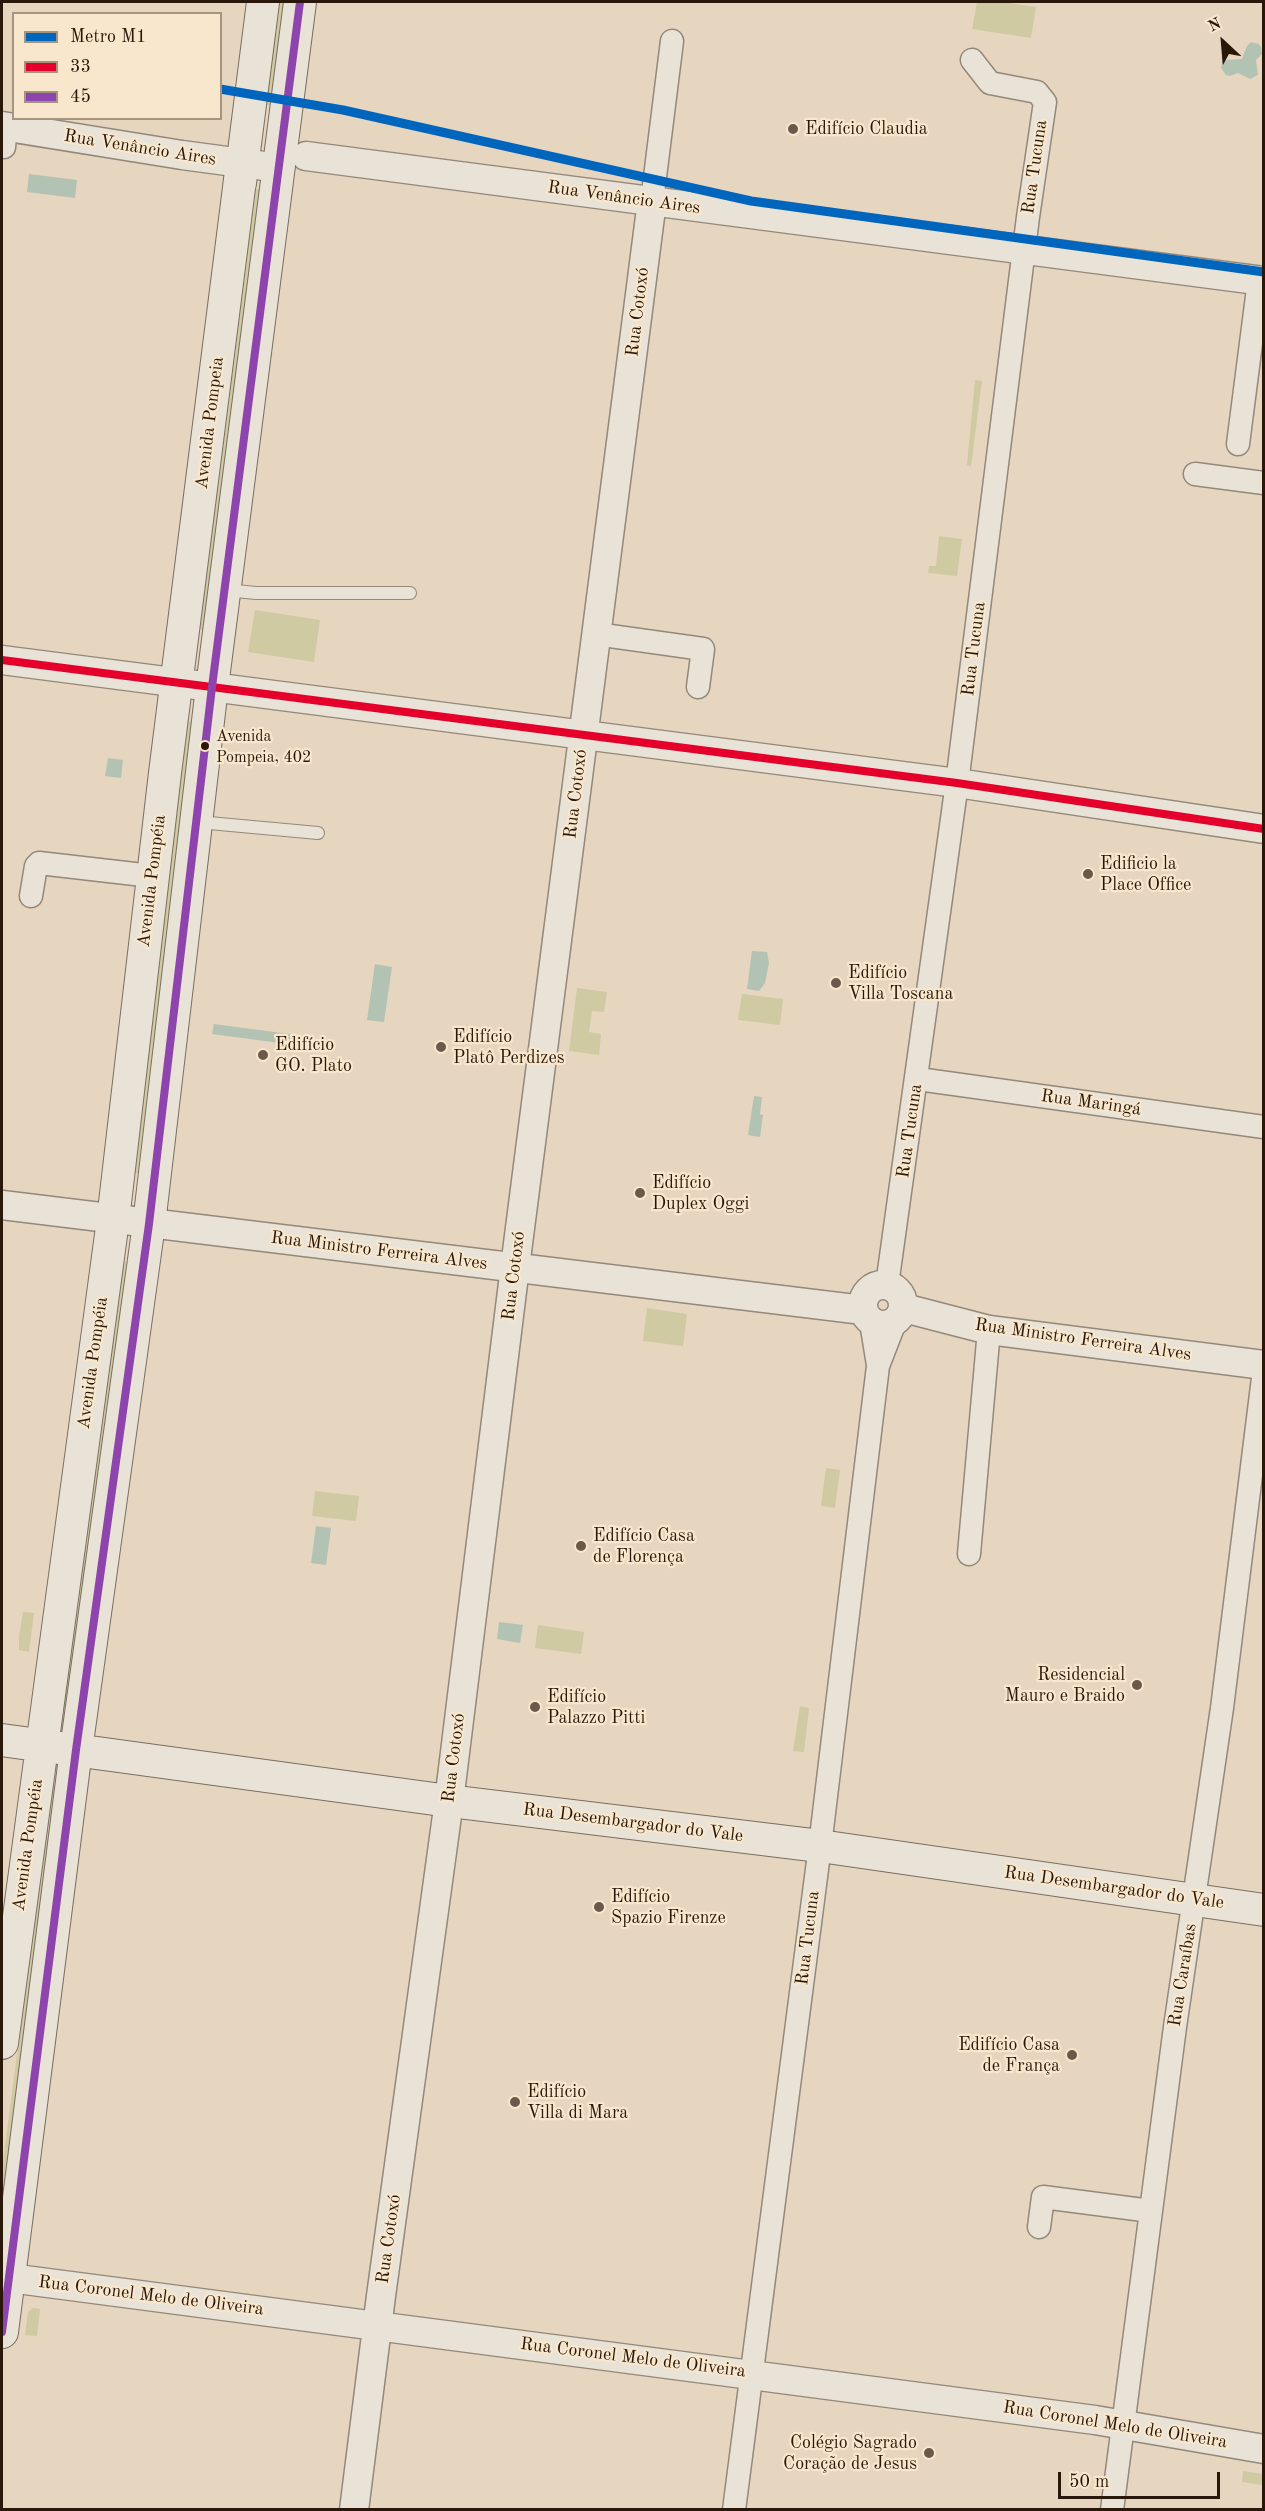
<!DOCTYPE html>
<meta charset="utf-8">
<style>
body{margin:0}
#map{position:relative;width:1265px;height:2511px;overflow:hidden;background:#e6d6bf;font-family:"Old Standard TT",serif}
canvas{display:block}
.frame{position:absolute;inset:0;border:3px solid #29180a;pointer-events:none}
.legend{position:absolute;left:12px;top:12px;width:210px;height:108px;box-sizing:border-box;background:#f8e7cc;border:2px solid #a5947e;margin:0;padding:8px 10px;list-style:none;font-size:18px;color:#29180a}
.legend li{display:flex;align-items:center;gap:12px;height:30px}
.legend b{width:30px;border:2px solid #a5947e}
.north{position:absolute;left:1193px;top:12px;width:60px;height:60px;-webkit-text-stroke:4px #f8e7cc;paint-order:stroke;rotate:334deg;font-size:16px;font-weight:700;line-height:24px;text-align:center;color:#29180a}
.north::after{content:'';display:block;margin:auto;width:21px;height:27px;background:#29180a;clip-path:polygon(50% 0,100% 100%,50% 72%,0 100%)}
.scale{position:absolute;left:1058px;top:2472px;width:162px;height:27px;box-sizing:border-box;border:3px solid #29180a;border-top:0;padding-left:8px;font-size:18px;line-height:21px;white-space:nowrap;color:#29180a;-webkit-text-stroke:4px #f8e7cc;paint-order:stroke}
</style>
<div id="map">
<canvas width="1265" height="2511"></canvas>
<div class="frame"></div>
<ul class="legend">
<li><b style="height:8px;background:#0065bd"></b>Metro M1</li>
<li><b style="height:8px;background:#e4002b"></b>33</li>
<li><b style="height:8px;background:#8e44ad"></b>45</li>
</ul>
<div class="north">N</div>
<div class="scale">50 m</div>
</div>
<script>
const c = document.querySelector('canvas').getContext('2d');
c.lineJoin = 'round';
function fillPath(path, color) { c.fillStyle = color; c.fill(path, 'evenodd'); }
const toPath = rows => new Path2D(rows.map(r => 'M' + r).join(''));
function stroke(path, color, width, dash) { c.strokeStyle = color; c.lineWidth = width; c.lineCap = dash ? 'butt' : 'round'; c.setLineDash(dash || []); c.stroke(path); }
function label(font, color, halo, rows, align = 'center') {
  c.font = font + ' "Old Standard TT",serif'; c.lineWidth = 4.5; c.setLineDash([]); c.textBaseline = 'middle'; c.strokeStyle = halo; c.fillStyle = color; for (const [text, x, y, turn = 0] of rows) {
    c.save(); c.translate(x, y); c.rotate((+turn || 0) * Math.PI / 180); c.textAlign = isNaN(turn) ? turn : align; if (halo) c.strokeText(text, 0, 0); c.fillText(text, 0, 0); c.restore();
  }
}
const green = toPath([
 [280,2,286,2,273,105,266,105],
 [977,2,1002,2,1036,7,1031,38,972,29],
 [256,189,260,189,204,630,200,629],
 [975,380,982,381,971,466,967,465],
 [939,536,962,539,957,576,928,573,929,566,936,566],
 [255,610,320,620,314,662,248,652],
 [188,721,192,722,138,1173,134,1173],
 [577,988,607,992,604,1012,592,1011,589,1032,601,1034,599,1055,569,1051],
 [742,994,783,999,780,1025,738,1020],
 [123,1261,128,1262,67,1708,62,1708],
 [647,1308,687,1314,683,1346,643,1341],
 [826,1468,840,1470,835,1508,821,1506],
 [315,1491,359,1496,356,1521,312,1516],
 [23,1612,34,1613,29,1652,19,1650,19,1636],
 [538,1625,584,1632,581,1654,535,1648],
 [800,1706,809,1708,804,1752,793,1751],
 [52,1786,56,1786,2,2205,2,2169],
 [33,2308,40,2309,37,2336,25,2335,28,2312],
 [1243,2471,1263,2474,1263,2485,1242,2482]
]);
const water = toPath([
 [1251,42,1259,44,1261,47,1262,54,1256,60,1258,75,1250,79,1238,73,1230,76,1226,75,1221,68,1222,63,1226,60,1242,59,1247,46],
 [29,174,77,180,75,198,27,192],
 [108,758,123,760,121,778,105,776],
 [752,951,767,952,769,963,765,983,759,991,747,989],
 [375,964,392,967,384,1022,367,1020],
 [214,1024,297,1035,295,1045,212,1034],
 [754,1096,762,1097,760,1114,763,1115,760,1137,748,1135],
 [316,1526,331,1528,326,1565,311,1563],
 [499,1622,523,1625,520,1643,497,1639]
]);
const service = toPath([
 [226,590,256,593,410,593],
 [198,822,318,833]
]);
const minor = toPath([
 [4,147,6,126],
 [652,201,672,41],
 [1238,444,1259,281],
 [1195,474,1264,483],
 [596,634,703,649,698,687],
 [31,896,36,866,39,863,152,876],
 [918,1079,1264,1127],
 [887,1285,957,783,1028,217,1045,102,1037,92,990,83,972,60],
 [871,1322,878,1365],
 [969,1554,989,1330],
 [1039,2227,1043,2197,1151,2211],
 [734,2510,820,1846,878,1366,895,1322],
 [1112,2510,1175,2027,1222,1708,1264,1370]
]);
const tertiary = toPath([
 [2,126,182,155,279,168],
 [306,156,1264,281],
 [2,660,957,783,1264,829],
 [2,1205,863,1310],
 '863 1305a20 20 0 1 1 40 0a20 20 0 1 1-40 0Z',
 [904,1308,989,1330,1264,1365],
 [2,2277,1095,2420,1264,2449],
 [354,2510,381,2296,449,1801,515,1267,652,201]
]);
const secondary = toPath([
 [240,183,263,2],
 [2,1740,449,1801,820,1846,1264,1910],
 [2,2043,113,1220,165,773,242,164,239,187,240,183],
 [2,2332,76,1750,149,1224,212,687,300,2]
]);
const bus1 = toPath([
 [2,660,957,783,1264,829]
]);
const bus2 = toPath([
 [2,2332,76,1750,149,1224,212,687,300,2]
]);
const metro1 = toPath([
 [220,89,343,110,751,201,1264,272]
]);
const markers = [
 [793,129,6,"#6b5a49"],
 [205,746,5,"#29180a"],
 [1088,874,6,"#6b5a49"],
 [836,983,6,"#6b5a49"],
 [441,1047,6,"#6b5a49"],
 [263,1055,6,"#6b5a49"],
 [640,1193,6,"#6b5a49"],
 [581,1546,6,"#6b5a49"],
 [1137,1685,6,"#6b5a49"],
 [535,1707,6,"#6b5a49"],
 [599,1907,6,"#6b5a49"],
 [1072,2055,6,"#6b5a49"],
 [515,2102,6,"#6b5a49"],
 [929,2453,6,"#6b5a49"]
];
const busNames = [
 ["Avenida",216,737],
 ["Pompeia, 402",216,758]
];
const poiNames = [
 ["Edifício Claudia",805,129],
 ["Edificio la",1100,864],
 ["Place Office",1100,885],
 ["Edifício",848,973],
 ["Villa Toscana",848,994],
 ["Edifício",453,1037],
 ["Platô Perdizes",453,1058],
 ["Edifício",275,1045],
 ["GO. Plato",275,1066],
 ["Edifício",652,1183],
 ["Duplex Oggi",652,1204],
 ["Edifício Casa",593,1536],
 ["de Florença",593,1557],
 ["Residencial",1125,1675,"right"],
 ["Mauro e Braido",1125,1696,"right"],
 ["Edifício",547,1697],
 ["Palazzo Pitti",547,1718],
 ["Edifício",611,1897],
 ["Spazio Firenze",611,1918],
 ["Edifício Casa",1060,2045,"right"],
 ["de França",1060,2066,"right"],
 ["Edifício",527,2092],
 ["Villa di Mara",527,2113],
 ["Colégio Sagrado",917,2443,"right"],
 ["Coração de Jesus",917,2464,"right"]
];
const streetNames = [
 ["Rua Venâncio Aires",140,148,9],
 ["Rua Tucuna",1035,167,-82],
 ["Rua Venâncio Aires",624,198,8],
 ["Rua Cotoxó",638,312,-83],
 ["Avenida Pompeia",210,423,-83],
 ["Rua Tucuna",974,649,-83],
 ["Rua Cotoxó",576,794,-83],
 ["Avenida Pompéia",152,881,-83],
 ["Rua Maringá",1091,1103,8],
 ["Rua Tucuna",910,1131,-82],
 ["Rua Ministro Ferreira Alves",379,1251,7],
 ["Rua Cotoxó",514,1276,-83],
 ["Rua Ministro Ferreira Alves",1083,1340,8],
 ["Avenida Pompéia",93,1363,-82],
 ["Rua Cotoxó",454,1758,-83],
 ["Rua Desembargador do Vale",633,1823,7],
 ["Avenida Pompéia",28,1845,-82],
 ["Rua Desembargador do Vale",1114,1888,8],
 ["Rua Tucuna",808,1938,-83],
 ["Rua Caraíbas",1183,1975,-81],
 ["Rua Cotoxó",389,2239,-82],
 ["Rua Coronel Melo de Oliveira",151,2296,7],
 ["Rua Coronel Melo de Oliveira",633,2358,7],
 ["Rua Coronel Melo de Oliveira",1115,2425,9]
];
fillPath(green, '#cfcaa2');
fillPath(water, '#b2c2b3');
stroke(service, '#93887a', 14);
stroke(minor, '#93887a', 25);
stroke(tertiary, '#93887a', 31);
stroke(secondary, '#796e61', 34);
stroke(service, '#e9e2d6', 12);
stroke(minor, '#e9e2d6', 22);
stroke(tertiary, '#e9e2d6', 28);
stroke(secondary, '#e9e2d6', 32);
stroke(bus1, '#e4002b', 8);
stroke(bus2, '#8e44ad', 8);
stroke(metro1, '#0065bd', 9);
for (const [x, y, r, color] of markers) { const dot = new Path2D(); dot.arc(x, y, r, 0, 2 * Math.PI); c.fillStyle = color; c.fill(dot); stroke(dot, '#f8e7cc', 2); }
label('16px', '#29180a', '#f8e7cc', busNames, 'left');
label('18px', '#29180a', '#f8e7cc', poiNames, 'left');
label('18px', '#29180a', '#f8e7cc', streetNames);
</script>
